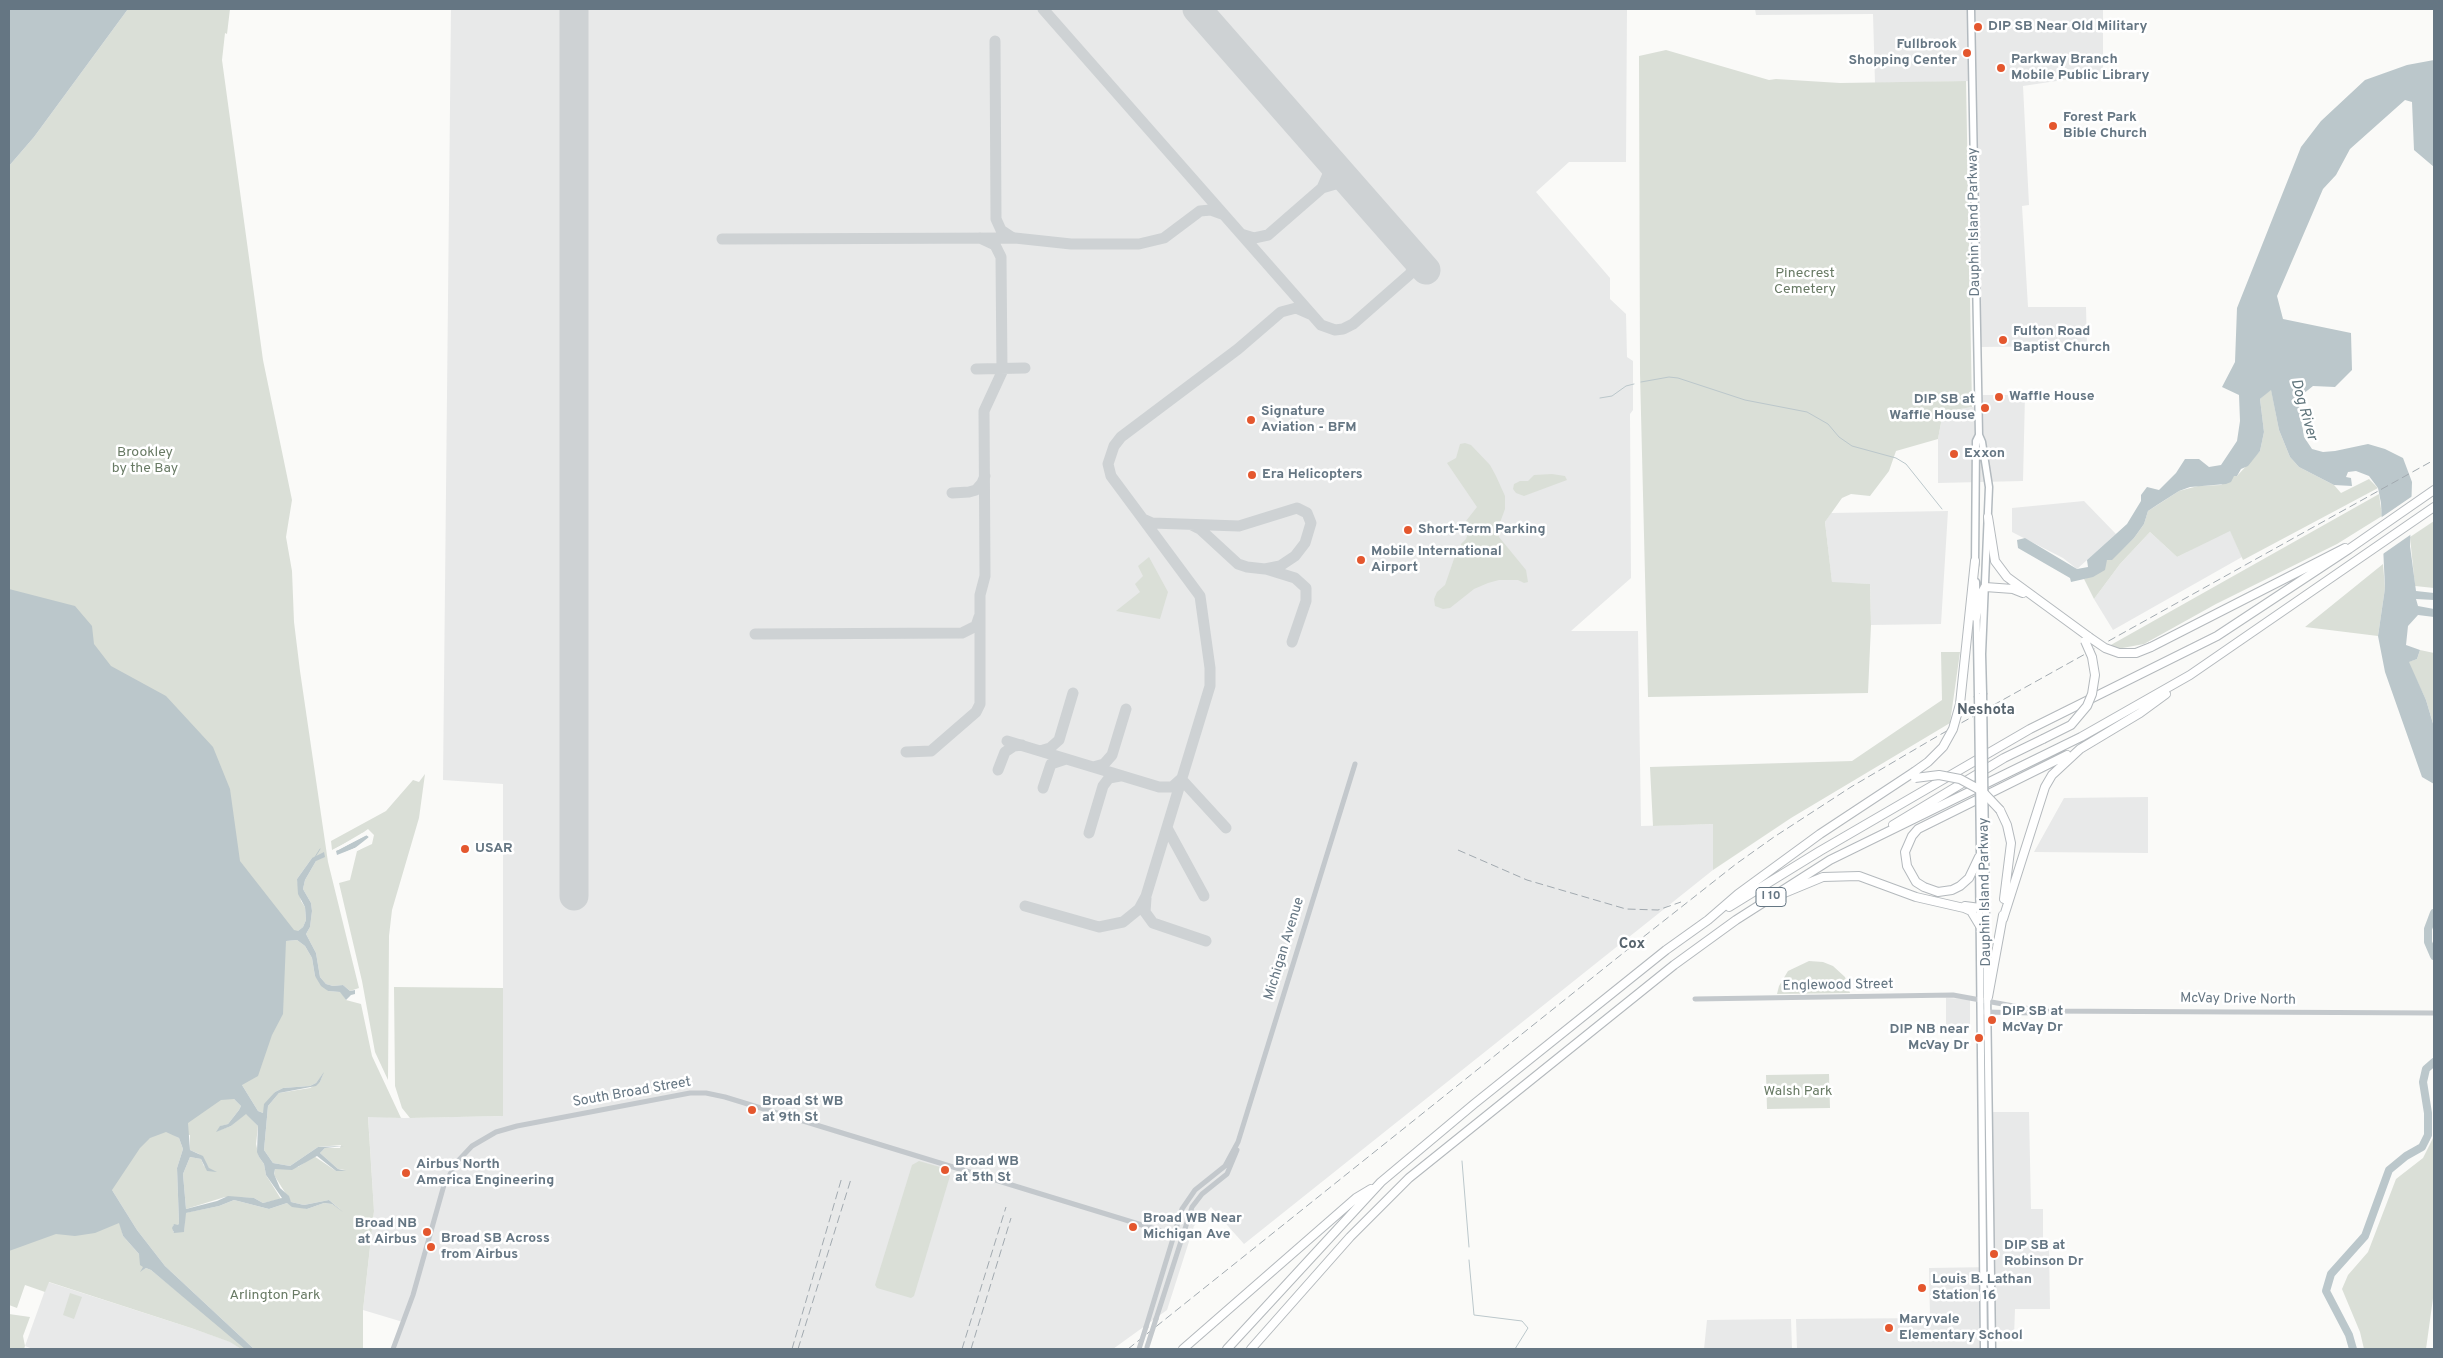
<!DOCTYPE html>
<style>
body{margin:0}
#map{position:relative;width:2443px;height:1358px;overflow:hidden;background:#fafaf8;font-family:Overpass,sans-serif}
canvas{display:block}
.frame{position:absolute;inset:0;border:10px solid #657683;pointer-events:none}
</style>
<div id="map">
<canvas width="2443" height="1358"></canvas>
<div class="frame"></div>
</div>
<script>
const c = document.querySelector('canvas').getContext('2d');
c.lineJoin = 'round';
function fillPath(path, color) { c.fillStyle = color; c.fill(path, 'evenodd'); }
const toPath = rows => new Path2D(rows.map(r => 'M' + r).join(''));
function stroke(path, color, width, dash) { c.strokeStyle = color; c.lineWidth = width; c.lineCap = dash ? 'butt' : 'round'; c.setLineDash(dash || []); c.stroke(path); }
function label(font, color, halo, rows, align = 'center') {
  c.font = font + ' Overpass,sans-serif'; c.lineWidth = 5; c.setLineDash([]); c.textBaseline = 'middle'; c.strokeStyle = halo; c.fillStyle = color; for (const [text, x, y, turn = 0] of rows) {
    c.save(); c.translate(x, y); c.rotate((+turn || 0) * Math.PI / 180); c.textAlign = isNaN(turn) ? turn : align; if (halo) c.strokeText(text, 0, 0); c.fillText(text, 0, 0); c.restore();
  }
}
const built = toPath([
 [451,9,1627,9,1626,162,1569,162,1536,192,1610,278,1610,299,1626,314,1627,357,1633,361,1633,410,1630,414,1631,578,1571,631,1638,631,1641,826,1713,824,1713,870,1244,1244,1211,1207,1194,1226,1167,1310,1113,1349,394,1349,403,1322,363,1310,374,1211,368,1116,404,1118,503,1116,503,784,443,780],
 [1755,9,2103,9,2103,74,2023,86,2029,205,2022,206,2028,307,2086,307,2087,346,1979,347,1975,81,1875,83,1873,14,1756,15],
 [1983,395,2025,395,2023,481,1938,483,1938,439,1943,412,1972,407,1982,408],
 [2084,501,2116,534,2077,569,2063,558,2012,532,2012,508],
 [1948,511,1941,624,1871,625,1870,584,1832,583,1825,522,1831,513],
 [2230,530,2242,557,2113,630,2094,599,2120,564,2150,532,2177,557],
 [2148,797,2148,853,2034,852,2064,798],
 [1946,998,1970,999,1970,1026,1946,1026],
 [1990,1112,2029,1112,2031,1209,2043,1209,2043,1246,2049,1246,2050,1309,2015,1309,2014,1337,1982,1338,1982,1349,1797,1349,1796,1319,1930,1318,1929,1268,1993,1267],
 [48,1282,191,1328,231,1342,241,1349,33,1349,25,1346],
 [1791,1319,1792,1349,1704,1349,1707,1320]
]);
const green = toPath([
 [128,9,230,9,227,34,225,33,222,60,263,360,292,500,286,537,292,571,294,622,300,671,328,862,359,988,350,991,343,985,333,986,326,984,320,977,316,953,306,934,310,927,312,911,311,903,303,889,305,880,316,861,312,858,297,879,301,901,305,907,306,920,303,927,286,941,297,940,305,946,312,958,315,976,328,991,341,992,346,1000,361,1004,372,1056,401,1118,368,1117,374,1211,363,1310,363,1349,254,1349,165,1266,137,1230,112,1190,123,1236,139,1254,144,1267,141,1271,146,1268,151,1270,248,1349,241,1349,230,1342,191,1328,49,1282,45,1292,25,1285,17,1308,9,1305,9,166,34,137],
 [323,1074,320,1082,310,1088,279,1093,268,1106,264,1150,273,1163,290,1166,318,1147,341,1145,340,1148,325,1148,320,1153,338,1169,345,1170,336,1171,314,1156,298,1167,275,1169,274,1175,291,1202,304,1205,329,1200,341,1210,332,1204,324,1203,307,1209,287,1203,269,1209,234,1200,219,1206,185,1213,184,1232,173,1232,173,1225,178,1225,179,1223,177,1168,183,1149,179,1138,170,1133,190,1135,190,1150,199,1154,209,1168,204,1166,201,1159,190,1157,183,1174,186,1209,225,1197,254,1198,263,1203,281,1199,266,1175,264,1164,259,1157,256,1144,258,1126,246,1113,231,1126,217,1131,221,1126,228,1124,239,1110,241,1106,234,1099,242,1085,258,1111,263,1113,275,1092,283,1088,310,1086,316,1083],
 [1666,50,1769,80,1776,79,1840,83,1966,81,1972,407,1943,412,1938,439,1896,451,1889,471,1870,496,1851,494,1842,498,1825,522,1832,582,1870,584,1871,625,1868,693,1648,697,1640,373,1639,56],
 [2271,389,2279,430,2290,457,2299,467,2334,485,2341,493,2369,479,2378,488,2243,560,2230,531,2177,557,2150,532,2120,564,2094,599,2084,579,2097,574,2107,560,2115,556,2134,538,2144,524,2148,511,2179,491,2198,486,2221,485,2234,475,2237,476,2260,451,2264,432,2260,399],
 [1465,443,1471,445,1490,465,1496,476,1505,496,1505,509,1498,528,1499,537,1526,570,1528,582,1524,583,1518,580,1499,580,1488,583,1474,589,1450,608,1443,609,1435,606,1434,599,1437,592,1445,585,1455,556,1462,551,1461,544,1466,539,1468,533,1466,521,1477,507,1447,463,1456,458,1460,444],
 [1552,474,1565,476,1567,480,1524,496,1516,493,1513,489,1514,484,1520,481,1528,481,1534,475],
 [2379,494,2382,516,2337,544,2216,604,2144,644,2117,649,2109,646],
 [2434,521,2434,588,2415,586,2410,537],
 [1149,557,1168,592,1160,619,1116,611,1140,592,1135,584,1143,576,1138,566],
 [2383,564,2385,588,2378,636,2305,627],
 [2420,650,2434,653,2434,727,2426,700,2408,662,2417,659],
 [1941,652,1960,652,1950,723,1791,818,1713,870,1713,824,1653,826,1650,767,1852,761,1942,700],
 [425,774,419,818,392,910,389,936,388,1080,375,1052,362,981,339,883,350,880,357,851,372,844,374,835,368,829,357,837,332,850,331,841,386,811,413,780,419,782],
 [1809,961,1823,962,1833,966,1845,977,1850,993,1777,994,1779,986,1788,971],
 [394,987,503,988,503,1116,410,1118,402,1108,395,1086],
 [1829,1074,1830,1108,1767,1109,1766,1075],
 [2434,1136,2434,1291,2426,1349,2364,1349,2360,1332,2342,1289,2348,1275,2368,1252,2396,1179,2423,1158],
 [919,1161,947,1169,950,1176,914,1296,911,1298,877,1288,875,1285,912,1165],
 [70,1293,82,1297,74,1319,63,1315],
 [9,1314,30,1317,23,1336,25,1346,24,1349,9,1349]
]);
const water = toPath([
 [9,9,128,9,34,137,9,166],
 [2434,60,2434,167,2414,150,2412,102,2405,100,2350,149,2336,175,2323,189,2277,296,2283,319,2351,333,2352,370,2335,387,2313,386,2298,398,2304,437,2312,449,2323,452,2335,451,2368,444,2385,449,2403,458,2412,482,2410,546,2416,591,2434,593,2434,600,2416,599,2418,606,2434,609,2434,617,2418,615,2408,626,2406,645,2420,650,2417,659,2409,662,2426,700,2434,727,2434,784,2422,777,2385,672,2378,636,2385,588,2381,503,2378,488,2369,476,2356,471,2348,472,2346,477,2351,478,2352,486,2334,485,2299,467,2290,457,2279,430,2271,390,2260,399,2264,432,2260,451,2248,466,2241,469,2237,476,2234,476,2231,482,2226,484,2190,487,2179,491,2157,505,2148,511,2144,524,2134,538,2112,560,2107,560,2105,570,2093,577,2071,582,2070,578,2018,548,2017,540,2025,538,2077,569,2088,567,2087,560,2127,524,2141,501,2141,495,2147,487,2159,490,2176,473,2185,459,2199,459,2209,467,2221,465,2237,441,2240,421,2239,395,2222,387,2235,362,2237,308,2301,147,2321,121,2365,80,2407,65],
 [9,589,75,606,92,626,94,644,111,666,166,696,213,747,230,789,240,861,294,930,298,931,303,927,306,920,305,907,298,894,297,879,312,858,324,852,325,857,316,861,305,880,303,889,311,903,312,911,310,927,306,934,316,953,320,977,326,984,333,986,343,985,350,991,355,990,355,994,351,995,346,1000,340,992,328,991,321,986,315,976,312,958,305,946,297,940,286,941,283,1014,272,1035,258,1076,242,1085,258,1111,263,1113,264,1104,275,1092,283,1088,310,1086,316,1083,324,1072,320,1082,316,1086,279,1093,268,1106,264,1150,273,1163,290,1166,318,1147,344,1146,325,1148,320,1153,338,1169,346,1171,336,1171,317,1156,292,1170,275,1169,274,1174,280,1188,289,1196,291,1202,304,1205,329,1200,343,1212,332,1204,324,1203,307,1209,292,1207,287,1203,269,1209,234,1200,219,1206,186,1213,184,1232,174,1233,172,1228,174,1224,178,1225,179,1223,177,1168,183,1149,179,1138,166,1132,150,1138,140,1148,112,1190,137,1230,165,1266,254,1349,245,1349,151,1270,146,1268,140,1272,143,1267,140,1265,139,1254,123,1236,119,1223,95,1233,75,1236,56,1234,9,1251],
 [234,1099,241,1106,239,1110,228,1124,220,1126,216,1132,231,1126,246,1114,258,1126,257,1152,259,1157,264,1164,266,1175,282,1198,263,1203,254,1198,228,1196,217,1201,186,1209,183,1174,190,1157,201,1159,207,1171,217,1172,209,1168,203,1156,190,1150,188,1123,221,1100],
 [367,835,369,837,365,844,337,855,336,851]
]);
const pier = toPath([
 [2414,495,2413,533,2380,556,2379,519],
 [368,832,372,837,370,843,359,850,337,858,337,856,355,848,369,837,366,835,338,850,335,849,362,833]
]);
const stream = toPath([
 [1641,382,1669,377,1678,378,1745,400,1807,412,1828,424,1839,437,1852,446,1896,458,1906,464,1942,509],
 [1600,398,1612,396,1626,386,1634,384],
 [315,857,320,849],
 [1462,1161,1469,1247],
 [1469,1260,1474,1315,1522,1321,1528,1328,1515,1349]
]);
const river = toPath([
 [2434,913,2428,929,2428,942,2434,956],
 [2353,1349,2349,1335,2326,1291,2331,1274,2365,1236,2389,1170,2406,1156,2422,1147,2428,1135,2428,1113,2423,1082,2426,1069,2434,1062]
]);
const taxiway = toPath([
 [1043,9,1321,325,1335,330,1343,329,1353,324,1410,274,1414,265,1411,253],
 [995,41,996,219,1001,230,1013,238],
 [1322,188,1339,183,1356,190],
 [1241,234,1254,238,1268,235,1322,188,1329,172,1325,155],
 [722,239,1015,238,1071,244,1139,244,1164,238,1200,211,1211,210,1222,214],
 [976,369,1025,368],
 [952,493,969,492,976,490,982,483,985,476],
 [1143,519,1152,523,1239,526,1297,508,1307,513,1311,523,1305,543,1295,556,1280,566,1265,569,1247,567,1238,564,1200,529,1192,525],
 [1266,569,1295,578,1306,588,1306,601,1292,642],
 [755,634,962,633,976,626,979,617],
 [1007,741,1159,787,1172,787,1182,778],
 [1040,751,1050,748,1059,740,1073,693],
 [906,752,931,751,976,712,980,704,980,595,985,576,984,411,1002,372,1001,257,995,245,980,238],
 [1093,767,1104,764,1112,755,1126,709],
 [998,770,1005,752,1014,746,1022,745],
 [1182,780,1226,828],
 [1043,788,1051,764,1066,759],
 [1167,828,1204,896],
 [1089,833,1103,786,1109,778,1120,776],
 [1146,898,1145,912,1153,923,1206,941],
 [1025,906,1099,927,1123,922,1139,909,1146,896,1210,686,1210,668,1200,596,1111,476,1108,464,1114,446,1121,437,1238,349,1281,312,1296,308,1312,315]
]);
const runway = toPath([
 [574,9,574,896],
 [1197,9,1426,270]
]);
const tertiary = toPath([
 [1695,999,1953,995,2041,1011,2434,1013],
 [1984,1012,2035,1013],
 [1156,1319,1192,1207,1202,1194,1227,1174,1237,1150],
 [1146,1327,1182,1209,1195,1190,1225,1166,1238,1142,1355,764],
 [393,1349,413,1295,444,1185,457,1162,472,1146,496,1132,517,1126,690,1093,706,1093,725,1097,1181,1237]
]);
const secondary = toPath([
 [1971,9,1979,435,1976,441,1975,565],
 [1979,435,1982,442,1989,487,1982,654,1983,693],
 [1976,582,1978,696],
 [1985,850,1992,1349],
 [1979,859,1984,1349]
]);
const motorway = toPath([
 [1988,517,1995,561,2007,577,2089,637],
 [1976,617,1981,594,1985,587,2013,589,2023,593],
 [2151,647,2345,548],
 [1960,704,1975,561],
 [2000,810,2007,825,2011,843,2004,899],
 [1893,825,2004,758,2043,739],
 [1979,857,1969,878,1960,886,1952,890,1938,892,1924,887,1916,882,1907,866,1905,852,1912,836,1918,829,2067,755],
 [1782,894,1823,877,1859,876,1916,897,1964,908,1971,911,1980,926],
 [1965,906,1980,908],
 [1729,907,1820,851,2030,729,2217,636,2349,549,2434,490],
 [2003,919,2045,787,2052,775,2080,749,2140,713,2166,694],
 [1988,997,2003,915],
 [1183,1349,1356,1198,1371,1189],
 [1227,1349,1381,1182,1474,1104,1666,950,1708,920,1738,894,1820,834,1914,772],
 [1251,1349,1350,1237,1409,1178,1674,965,1736,920,1830,860,2081,737,2190,675,2434,507]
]);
const rail = toPath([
 [1458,850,1527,880,1626,909,1658,910,1681,902],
 [792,1349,842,1177],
 [798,1349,851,1179],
 [962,1349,1006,1207],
 [971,1349,1011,1218],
 [1128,1349,1642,938,1736,864,1774,837,1851,787,1936,737,2434,460]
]);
const tertiaryBridge = toPath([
 [1147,1347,1156,1319],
 [1139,1349,1146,1327]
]);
const secondaryBridge = toPath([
 [1983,693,1985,850],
 [1978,696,1980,853]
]);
const motorwayBridge = toPath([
 [2089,637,2105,648,2119,653,2136,653,2151,647],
 [2043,739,2071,725,2087,706,2092,694,2095,675,2092,657,2085,641],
 [1914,772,1928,762,1943,747,1953,729,1960,704],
 [1915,778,1939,775,1960,779,1982,791,2000,810]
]);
const markers = [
 [1978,27,5,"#e4572e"],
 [1967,53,5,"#e4572e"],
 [2001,68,5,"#e4572e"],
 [2053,126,5,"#e4572e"],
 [2003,340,5,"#e4572e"],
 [1999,397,5,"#e4572e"],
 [1985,408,5,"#e4572e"],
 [1251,420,5,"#e4572e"],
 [1954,454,5,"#e4572e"],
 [1252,475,5,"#e4572e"],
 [1408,530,5,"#e4572e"],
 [1361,560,5,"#e4572e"],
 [465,849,5,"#e4572e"],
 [1992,1020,5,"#e4572e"],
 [1979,1038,5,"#e4572e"],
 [752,1110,5,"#e4572e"],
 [945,1170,5,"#e4572e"],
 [406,1173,5,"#e4572e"],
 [1133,1227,5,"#e4572e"],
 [427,1232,5,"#e4572e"],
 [431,1247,5,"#e4572e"],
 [1994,1254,5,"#e4572e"],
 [1922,1288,5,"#e4572e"],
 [1889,1328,5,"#e4572e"]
];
const shields = [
 [1771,897,30]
];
const shieldNames = [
 ["I 10",1771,897]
];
const poiNames = [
 ["DIP SB Near Old Military",1988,27],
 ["Fullbrook",1957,45,"right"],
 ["Shopping Center",1957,61,"right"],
 ["Parkway Branch",2011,60],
 ["Mobile Public Library",2011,76],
 ["Forest Park",2063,118],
 ["Bible Church",2063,134],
 ["Fulton Road",2013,332],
 ["Baptist Church",2013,348],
 ["Waffle House",2009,397],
 ["DIP SB at",1975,400,"right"],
 ["Waffle House",1975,416,"right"],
 ["Signature",1261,412],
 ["Aviation - BFM",1261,428],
 ["Exxon",1964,454],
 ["Era Helicopters",1262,475],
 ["Short-Term Parking",1418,530],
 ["Mobile International",1371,552],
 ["Airport",1371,568],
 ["USAR",475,849],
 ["DIP SB at",2002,1012],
 ["McVay Dr",2002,1028],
 ["DIP NB near",1969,1030,"right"],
 ["McVay Dr",1969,1046,"right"],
 ["Broad St WB",762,1102],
 ["at 9th St",762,1118],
 ["Broad WB",955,1162],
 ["at 5th St",955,1178],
 ["Airbus North",416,1165],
 ["America Engineering",416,1181],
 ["Broad WB Near",1143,1219],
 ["Michigan Ave",1143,1235],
 ["Broad NB",417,1224,"right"],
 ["at Airbus",417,1240,"right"],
 ["Broad SB Across",441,1239],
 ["from Airbus",441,1255],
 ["DIP SB at",2004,1246],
 ["Robinson Dr",2004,1262],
 ["Louis B. Lathan",1932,1280],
 ["Station 16",1932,1296],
 ["Maryvale",1899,1320],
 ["Elementary School",1899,1336]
];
const streetNames = [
 ["Dauphin Island Parkway",1975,222,-91],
 ["Dauphin Island Parkway",1986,892,-91],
 ["Michigan Avenue",1285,949,-73],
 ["Englewood Street",1838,986,-1],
 ["McVay Drive North",2238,1000,1],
 ["South Broad Street",632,1093,-10]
];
const parkNames = [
 ["Pinecrest",1805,274],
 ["Cemetery",1805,290],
 ["Brookley",145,453],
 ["by the Bay",145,469],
 ["Walsh Park",1798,1092],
 ["Arlington Park",275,1296]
];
const waterNames = [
 ["Dog River",2303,410,74]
];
const neighbourhoodNames = [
 ["Neshota",1986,711],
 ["Cox",1632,945]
];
fillPath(built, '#e8e9e9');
fillPath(green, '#dadfd7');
fillPath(water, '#bbc7cb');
fillPath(pier, '#fafaf8');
stroke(stream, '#bbc7cb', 1);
stroke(river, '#bbc7cb', 8);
stroke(taxiway, '#ced2d4', 11);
stroke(runway, '#ced2d4', 29);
stroke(secondary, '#b3babf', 9);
stroke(motorway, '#b4b9bd', 10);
stroke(tertiary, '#c3c8cc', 5);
stroke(secondary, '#fff', 6);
stroke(motorway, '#fff', 8);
stroke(rail, '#a2aab0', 1, [8, 4]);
stroke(secondaryBridge, '#b3babf', 9, []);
stroke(motorwayBridge, '#b4b9bd', 10, []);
stroke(tertiaryBridge, '#c3c8cc', 5);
stroke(secondaryBridge, '#fff', 6);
stroke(motorwayBridge, '#fff', 8);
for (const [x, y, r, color] of markers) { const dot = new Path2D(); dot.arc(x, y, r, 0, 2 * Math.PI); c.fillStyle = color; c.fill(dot); stroke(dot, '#fff', 2); }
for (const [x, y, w] of shields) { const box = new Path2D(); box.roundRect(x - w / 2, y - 9.5, w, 19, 4); c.fillStyle = '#fff'; c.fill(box); stroke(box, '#657683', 1); }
label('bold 12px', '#657683', null, shieldNames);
label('bold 14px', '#657683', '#fff', poiNames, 'left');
label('14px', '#657683', '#fff', streetNames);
label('14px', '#687a64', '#fff', parkNames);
label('italic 15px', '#60757c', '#fff', waterNames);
label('bold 15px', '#57646e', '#fff', neighbourhoodNames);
</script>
